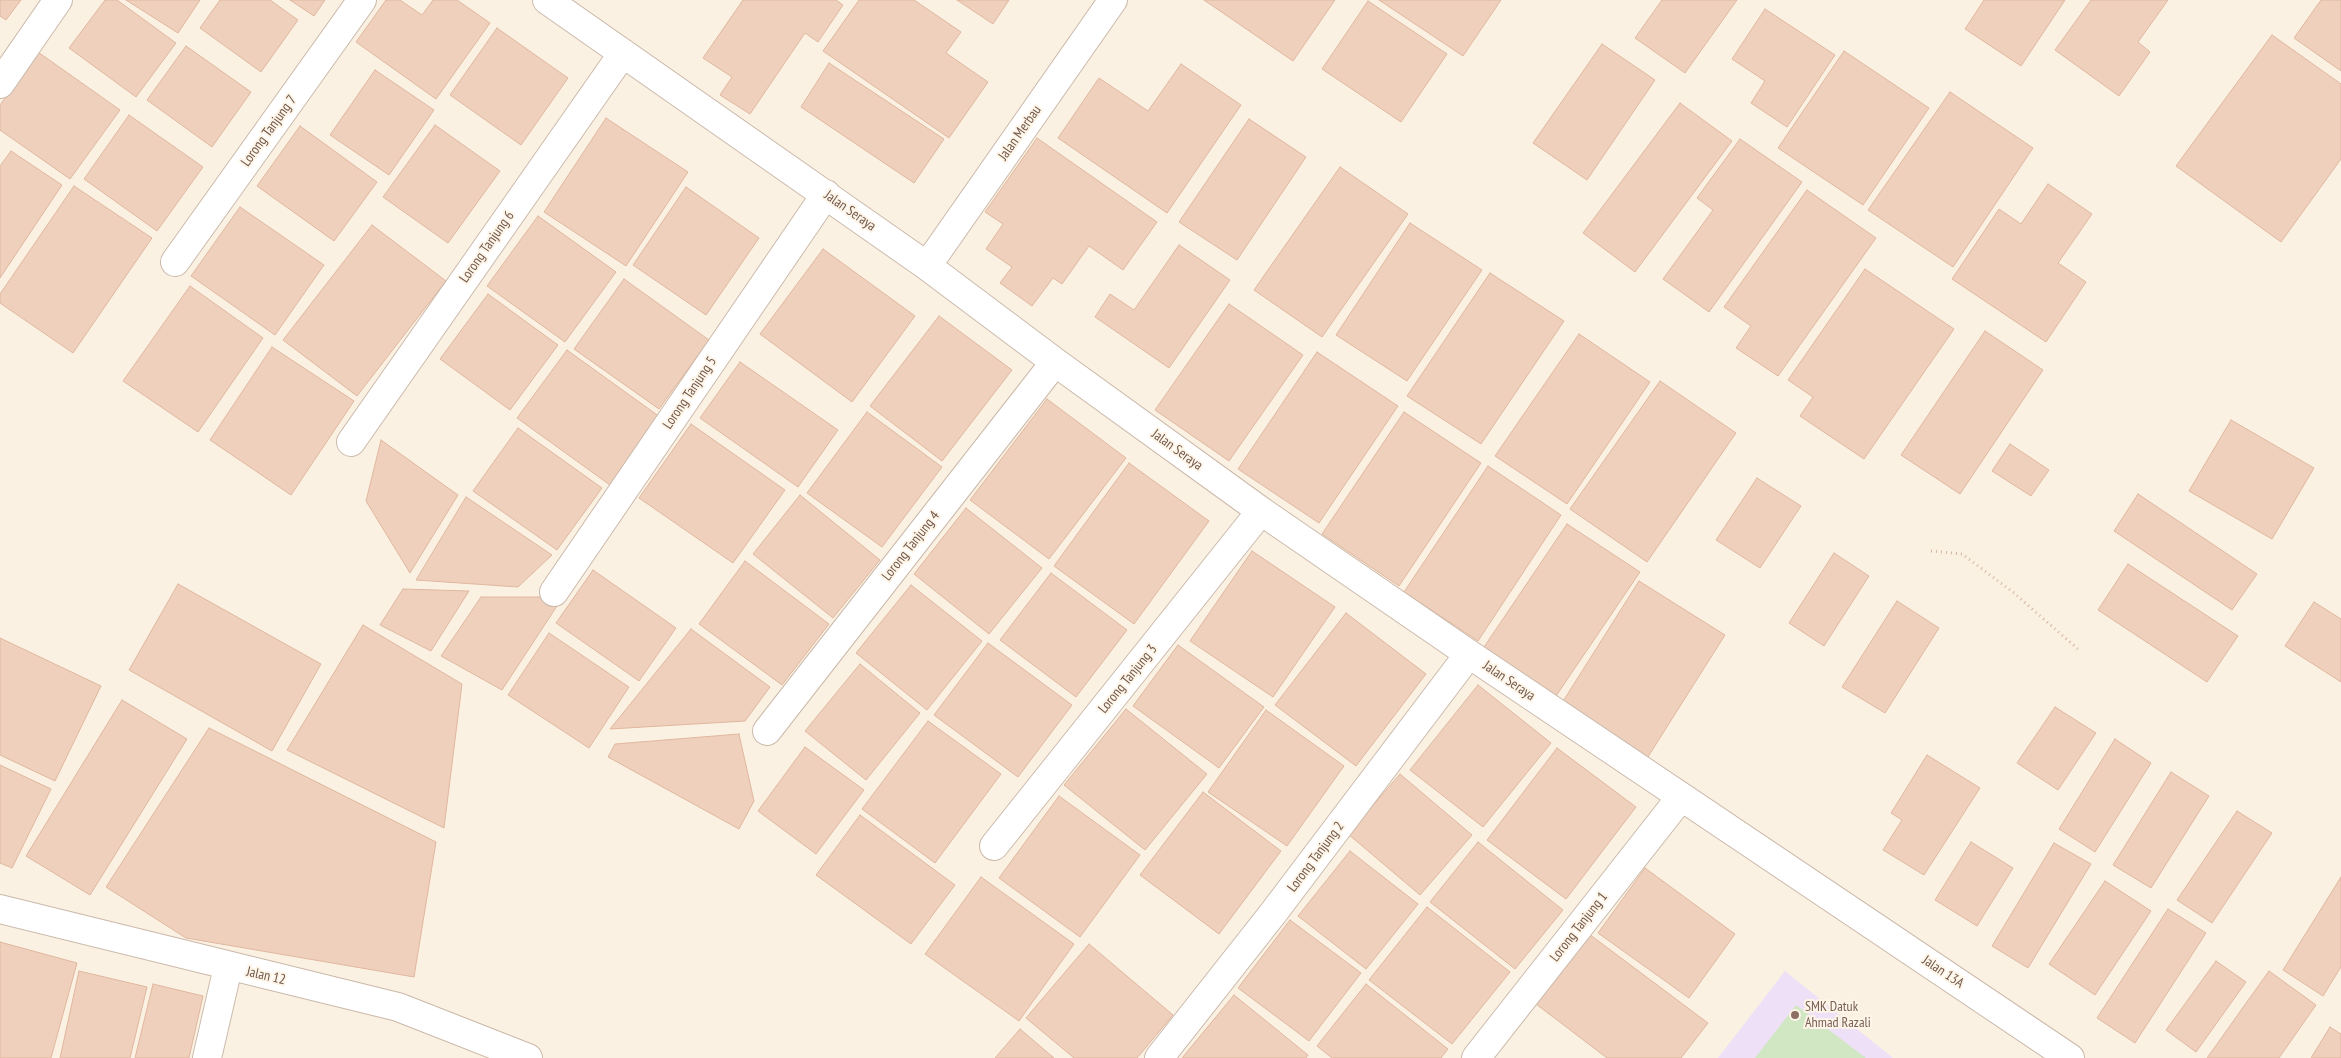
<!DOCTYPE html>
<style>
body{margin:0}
canvas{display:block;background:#fbf1e3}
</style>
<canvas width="2341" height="1058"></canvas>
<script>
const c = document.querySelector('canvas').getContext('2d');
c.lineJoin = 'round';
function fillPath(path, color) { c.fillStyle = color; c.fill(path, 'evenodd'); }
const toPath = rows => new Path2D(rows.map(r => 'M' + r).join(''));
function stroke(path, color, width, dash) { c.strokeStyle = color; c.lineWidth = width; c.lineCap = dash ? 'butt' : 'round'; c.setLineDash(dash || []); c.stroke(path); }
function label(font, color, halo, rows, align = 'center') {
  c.font = font + ' "PT Sans Narrow",sans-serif'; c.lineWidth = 4; c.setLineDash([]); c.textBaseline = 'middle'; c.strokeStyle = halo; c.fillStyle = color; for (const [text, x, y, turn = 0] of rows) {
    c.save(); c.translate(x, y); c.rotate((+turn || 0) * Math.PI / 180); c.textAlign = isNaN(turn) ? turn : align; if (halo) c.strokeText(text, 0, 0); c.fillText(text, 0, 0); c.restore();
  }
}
const education = toPath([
 [1785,971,1893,1058,1718,1058]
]);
const green = toPath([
 [1796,1005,1866,1058,1755,1058]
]);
const building = toPath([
 [0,0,21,0,6,20,0,16,0,0],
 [105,0,117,0,176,43,136,97,69,48,105,0],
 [126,0,200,0,178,33,126,0],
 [220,0,270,0,298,20,261,72,200,28,220,0],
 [290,0,325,0,314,16,290,0],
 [386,0,400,0,422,15,433,0,457,0,490,23,436,99,356,42,386,0],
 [743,0,836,0,843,5,818,42,805,33,750,114,720,95,732,77,703,58,743,0],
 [859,0,914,0,961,32,946,53,988,82,949,138,823,51,859,0],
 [957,0,1009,0,993,24,957,0],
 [1204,0,1335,0,1293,61,1204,0],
 [1379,0,1501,0,1463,56,1379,0],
 [1662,0,1737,0,1685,73,1635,38,1662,0],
 [1984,0,2065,0,2021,66,1965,29,1984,0],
 [2091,0,2168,0,2138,42,2150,52,2119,96,2055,50,2091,0],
 [2321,0,2341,0,2341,71,2294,38,2321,0],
 [1368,1,1447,54,1401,122,1322,69,1368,1],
 [1765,9,1835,55,1787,127,1751,103,1765,81,1732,59,1765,9],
 [497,28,568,78,521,145,450,95,497,28],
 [2272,35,2341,84,2341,159,2281,242,2176,166,2272,35],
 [1602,44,1655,80,1587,180,1533,143,1602,44],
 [186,46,251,92,212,147,147,100,186,46],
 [1844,51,1929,108,1863,205,1778,148,1844,51],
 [38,52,120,110,70,179,0,130,0,105,38,52],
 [829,63,944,139,914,183,801,107,829,63],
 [1181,64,1241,105,1167,213,1058,138,1099,78,1148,111,1181,64],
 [375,70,434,110,389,175,330,135,375,70],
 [1950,92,2033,148,1953,267,1868,210,1950,92],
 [1680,103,1732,141,1635,272,1583,233,1680,103],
 [129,115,203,167,157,231,84,179,129,115],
 [606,118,688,172,626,266,544,212,606,118],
 [1249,119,1306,157,1237,260,1179,222,1249,119],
 [435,125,500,171,448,243,383,197,435,125],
 [300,126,377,182,334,241,257,186,300,126],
 [1037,138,1157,222,1123,270,1089,246,1062,284,1053,278,1032,306,1000,283,1012,267,986,249,1003,224,985,212,1037,138],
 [1740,139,1802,182,1709,312,1663,279,1713,210,1697,198,1740,139],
 [11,151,62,185,0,278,0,166,11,151],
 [1340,167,1408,214,1322,337,1254,290,1340,167],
 [2048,184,2092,214,2058,263,2086,282,2046,342,1952,279,1999,209,2021,224,2048,184],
 [74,186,152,238,73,353,0,303,0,294,74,186],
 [686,187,759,238,706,315,633,265,686,187],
 [1807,190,1876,238,1778,376,1736,348,1751,326,1724,307,1807,190],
 [240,207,324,265,275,335,191,276,240,207],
 [538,216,616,272,565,342,487,286,538,216],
 [1410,223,1482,270,1407,381,1336,335,1410,223],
 [372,225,446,281,357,396,283,340,372,225],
 [1179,245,1230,280,1169,368,1095,317,1110,294,1134,310,1179,245],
 [823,249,915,316,852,402,760,334,823,249],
 [1865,269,1954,329,1864,459,1800,416,1813,397,1788,380,1865,269],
 [1490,273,1564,321,1481,444,1407,396,1490,273],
 [624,279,709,340,659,409,574,349,624,279],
 [190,286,263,338,198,432,123,381,190,286],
 [488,294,558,345,510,410,440,359,488,294],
 [1229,304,1303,355,1229,461,1155,410,1229,304],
 [939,316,1012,370,942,461,870,406,939,316],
 [1985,331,2043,370,1960,494,1901,455,1985,331],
 [1579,334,1650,382,1567,504,1495,456,1579,334],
 [272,347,354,401,291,495,210,440,272,347],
 [567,350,660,417,610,485,517,418,567,350],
 [1317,352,1398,406,1319,523,1238,469,1317,352],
 [740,362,838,430,798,487,700,418,740,362],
 [1660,381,1736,433,1647,562,1570,509,1660,381],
 [1047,399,1126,458,1049,559,970,500,1047,399],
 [867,412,942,467,882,547,807,493,867,412],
 [1404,412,1481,463,1399,586,1322,534,1404,412],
 [2231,420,2314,468,2272,539,2189,491,2231,420],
 [691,424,785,490,733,563,639,498,691,424],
 [518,428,602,488,557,550,473,491,518,428],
 [381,440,458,495,410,573,366,501,381,440],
 [2010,444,2049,470,2031,496,1992,471,2010,444],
 [1129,463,1209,521,1134,624,1054,566,1129,463],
 [1488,466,1561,515,1478,641,1404,592,1488,466],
 [1757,478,1801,506,1760,568,1716,540,1757,478],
 [2138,494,2257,574,2232,610,2114,531,2138,494],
 [800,495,880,560,833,618,753,554,800,495],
 [466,497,552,555,518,587,416,580,466,497],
 [966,508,1042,568,989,634,914,574,966,508],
 [1567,524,1640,572,1556,696,1484,647,1567,524],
 [1252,551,1335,607,1273,697,1190,641,1252,551],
 [1834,553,1869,576,1824,646,1789,623,1834,553],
 [745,561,829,624,782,685,699,624,745,561],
 [2128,564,2238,636,2207,682,2098,610,2128,564],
 [593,570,676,628,639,681,556,623,593,570],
 [1051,573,1127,630,1076,697,1000,640,1051,573],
 [1639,581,1725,635,1646,760,1560,706,1639,581],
 [178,584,321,664,272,751,129,670,178,584],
 [911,585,982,641,927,710,856,653,911,585],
 [403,589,469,591,431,651,380,625,403,589],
 [481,597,543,597,557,606,502,690,441,656,481,597],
 [1897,601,1939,628,1885,713,1842,687,1897,601],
 [2314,602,2341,619,2341,682,2285,646,2314,602],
 [1346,613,1426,674,1356,766,1275,705,1346,613],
 [363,625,462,684,444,828,287,750,363,625],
 [691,629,770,687,745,721,610,729,691,629],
 [549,633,629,687,589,748,508,695,549,633],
 [0,638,101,686,55,781,0,755,0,638],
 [988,643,1072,705,1018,777,934,715,988,643],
 [1178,645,1264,707,1219,768,1133,706,1178,645],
 [860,664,920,713,866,780,805,731,860,664],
 [1478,685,1551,743,1483,827,1410,770,1478,685],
 [122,700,187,739,90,895,26,856,122,700],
 [2055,707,2096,733,2058,790,2017,763,2055,707],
 [1126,709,1207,774,1145,850,1064,785,1126,709],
 [1266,710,1344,766,1287,846,1208,792,1266,710],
 [928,721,1001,774,935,863,862,809,928,721],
 [209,728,436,842,414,977,186,938,106,887,209,728],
 [739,734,754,801,739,829,608,757,615,744,739,734],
 [2115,739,2151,763,2095,852,2059,829,2115,739],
 [805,747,864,790,816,854,758,811,805,747],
 [1557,748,1636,807,1566,899,1487,840,1557,748],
 [1927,755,1980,788,1924,875,1883,850,1902,820,1891,813,1927,755],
 [0,765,51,789,12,868,0,863,0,765],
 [2171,772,2209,796,2151,888,2113,865,2171,772],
 [1400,774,1472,835,1420,895,1348,834,1400,774],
 [1203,792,1281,851,1219,934,1140,875,1203,792],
 [1059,796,1140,855,1080,937,999,878,1059,796],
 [2237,811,2272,833,2212,923,2177,900,2237,811],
 [860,815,955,885,911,944,816,875,860,815],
 [1478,842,1563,910,1515,969,1430,902,1478,842],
 [1971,842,2013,868,1977,926,1935,900,1971,842],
 [2054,843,2091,864,2028,968,1992,946,2054,843],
 [1350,851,1418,904,1366,969,1298,916,1350,851],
 [1645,868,1735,934,1689,998,1598,933,1645,868],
 [981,877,1074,944,1019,1021,925,954,981,877],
 [2341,877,2341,967,2323,996,2283,970,2341,877],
 [2105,881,2151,911,2095,995,2049,964,2105,881],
 [1427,907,1510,972,1452,1044,1369,980,1427,907],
 [2168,909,2206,933,2135,1043,2097,1018,2168,909],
 [1290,920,1361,973,1309,1041,1238,988,1290,920],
 [1589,934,1708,1023,1681,1058,1607,1058,1536,1004,1589,934],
 [0,942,77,963,51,1058,0,1058,0,942],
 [1089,944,1173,1015,1137,1058,1074,1058,1026,1018,1089,944],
 [2216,961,2246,982,2196,1052,2166,1030,2216,961],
 [79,971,147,987,130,1058,60,1058,79,971],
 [2269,971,2316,1005,2279,1058,2207,1058,2269,971],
 [153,984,203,996,189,1058,135,1058,153,984],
 [1366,984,1448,1049,1441,1058,1332,1058,1317,1046,1366,984],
 [1234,995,1308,1055,1306,1058,1182,1058,1234,995],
 [2330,1027,2341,1034,2341,1058,2311,1058,2330,1027],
 [1020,1029,1054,1058,995,1058,1020,1029]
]);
const path = toPath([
 [1931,551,1962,554,2014,593,2079,650]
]);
const street = toPath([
 [547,0,927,266,1055,362,1261,511,1469,654,2070,1058],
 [0,84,58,0],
 [175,262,362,0],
 [927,266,1113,0],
 [351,442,623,53],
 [554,592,826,194],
 [767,731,1055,362],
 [994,846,1261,511],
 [0,909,398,1007,528,1058],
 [207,1058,228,967],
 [1159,1058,1274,912,1469,654],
 [1476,1058,1681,797]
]);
const markers = [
 [1795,1015,5,"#8d6e63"]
];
const streetNames = [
 ["Lorong Tanjung 7",269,131,-54],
 ["Jalan Merbau",1020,133,-55],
 ["Jalan Seraya",850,211,35],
 ["Lorong Tanjung 6",487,247,-55],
 ["Lorong Tanjung 5",690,393,-56],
 ["Jalan Seraya",1177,450,36],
 ["Lorong Tanjung 4",911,546,-52],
 ["Lorong Tanjung 3",1128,679,-51],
 ["Jalan Seraya",1509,681,34],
 ["Lorong Tanjung 2",1316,857,-53],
 ["Lorong Tanjung 1",1579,927,-52],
 ["Jalan 13A",1943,972,34],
 ["Jalan 12",266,976,13]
];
const educationNames = [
 ["SMK Datuk",1805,1007],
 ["Ahmad Razali",1805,1023]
];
fillPath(education, '#eee0f7');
fillPath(green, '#d1e7c3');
fillPath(building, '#eed0bc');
stroke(building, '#e0b79e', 1);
stroke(street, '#cbb9aa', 30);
stroke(path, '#d3b4a0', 3, [1, 4]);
stroke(street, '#fff', 28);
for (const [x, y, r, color] of markers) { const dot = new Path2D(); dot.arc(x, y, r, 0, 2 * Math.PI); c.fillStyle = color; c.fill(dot); stroke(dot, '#fef5e9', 2); }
label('14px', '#71584b', '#fef5e9', streetNames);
label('14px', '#785e54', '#fef5e9', educationNames, 'left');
</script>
